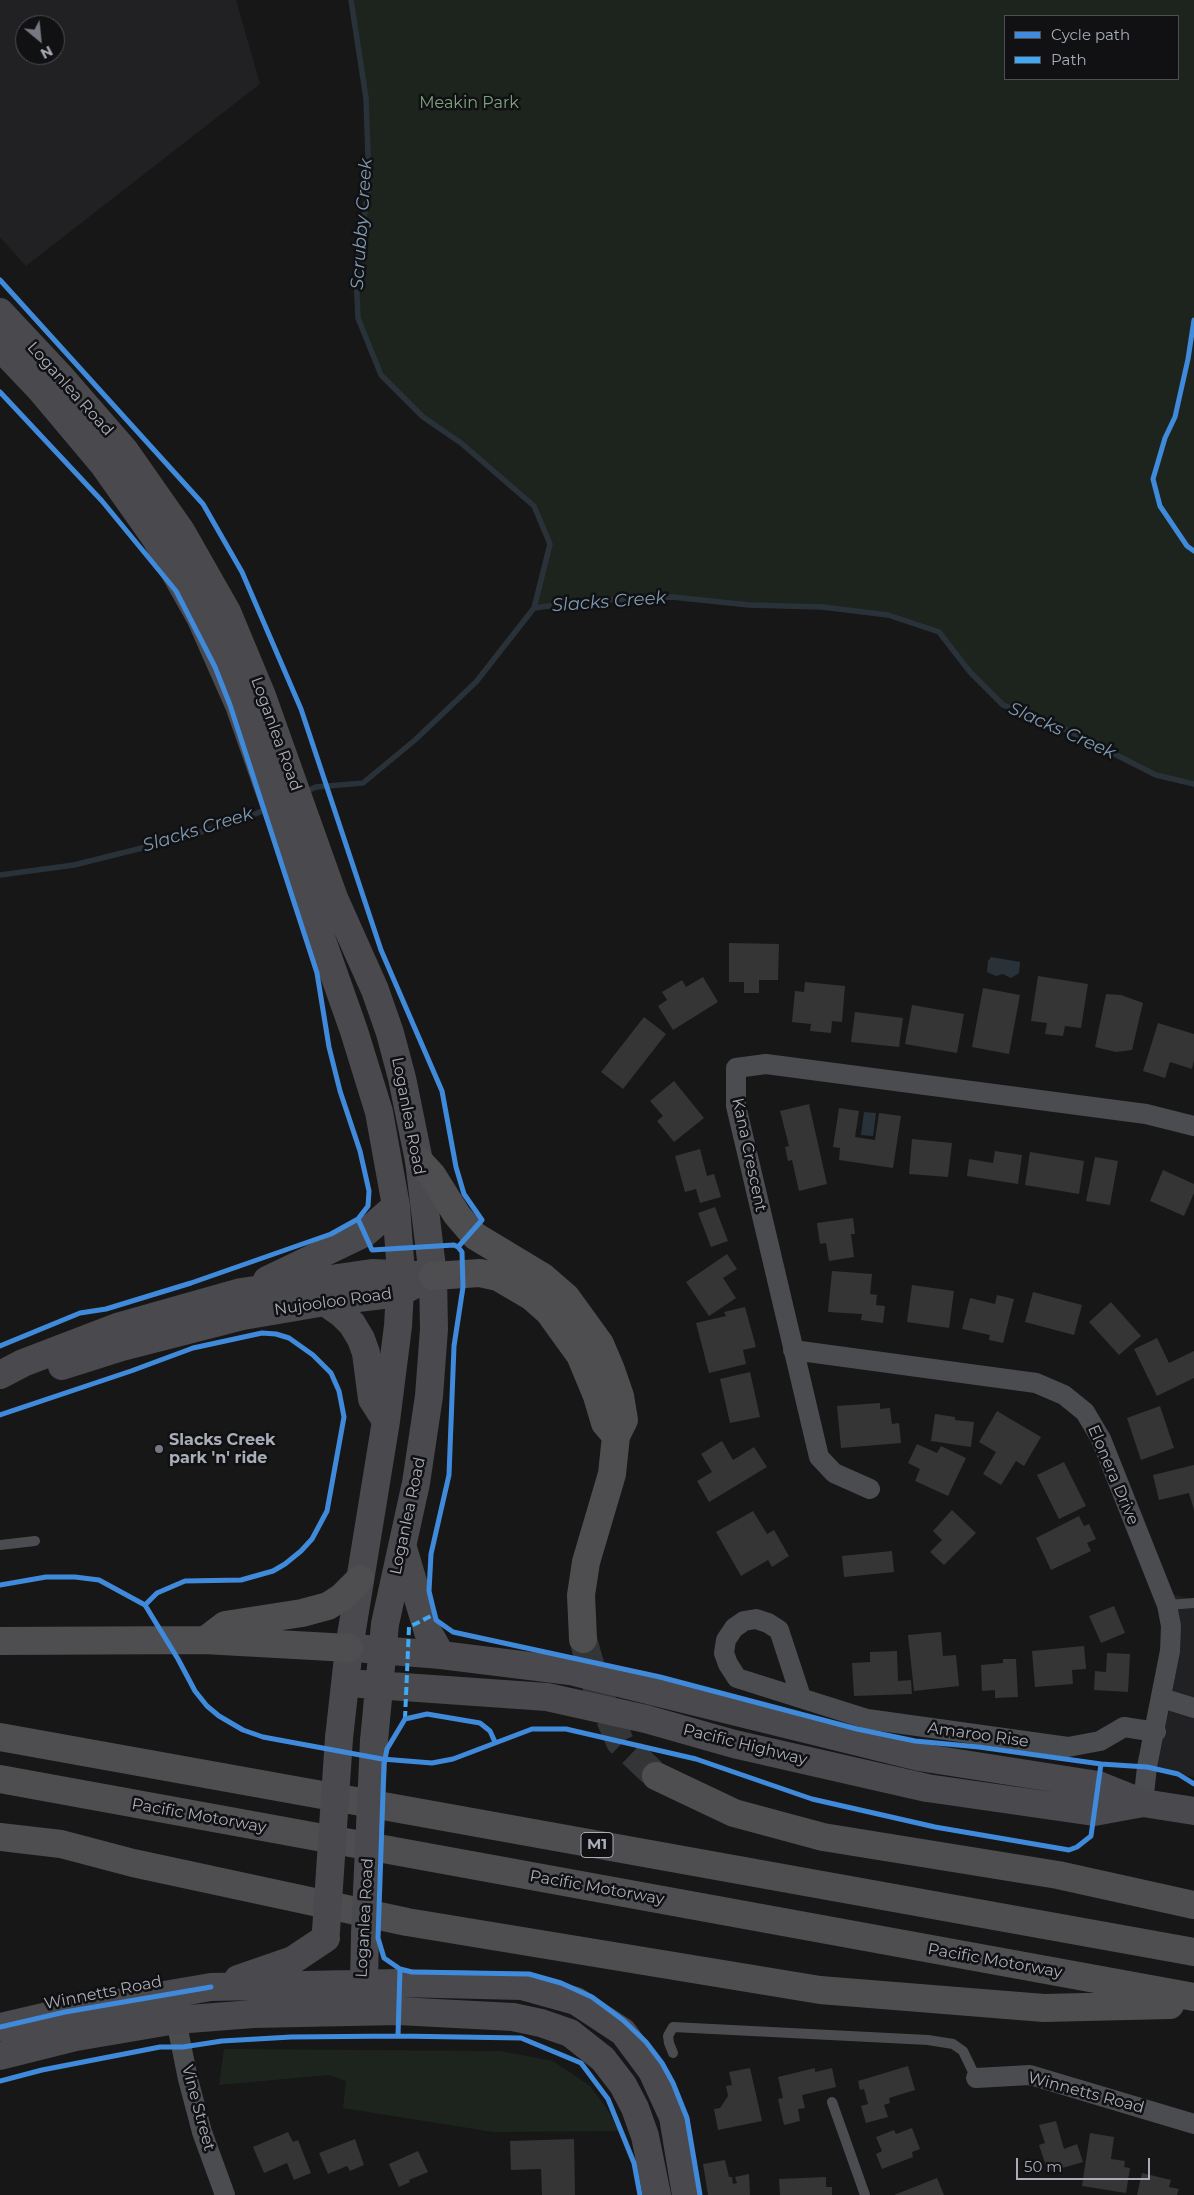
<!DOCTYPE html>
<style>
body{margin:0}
#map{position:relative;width:1194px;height:2195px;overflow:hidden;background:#171717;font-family:Montserrat,sans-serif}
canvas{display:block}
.legend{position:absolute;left:1004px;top:15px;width:175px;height:65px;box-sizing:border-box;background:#111113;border:1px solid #4d4f55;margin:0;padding:6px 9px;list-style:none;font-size:15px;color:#a8adb8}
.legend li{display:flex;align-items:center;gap:10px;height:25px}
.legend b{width:25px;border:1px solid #4d4f55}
.north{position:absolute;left:15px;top:15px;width:50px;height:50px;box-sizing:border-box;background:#111113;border:1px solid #4d4f55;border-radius:50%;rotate:152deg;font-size:14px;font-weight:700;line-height:20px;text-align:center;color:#a8adb8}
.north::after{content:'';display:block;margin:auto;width:18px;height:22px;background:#757880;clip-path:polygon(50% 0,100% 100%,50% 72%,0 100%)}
.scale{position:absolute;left:1016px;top:2158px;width:134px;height:22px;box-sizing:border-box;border:2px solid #a8adb8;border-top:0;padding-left:6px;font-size:15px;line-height:18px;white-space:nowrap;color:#a8adb8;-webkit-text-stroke:4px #111113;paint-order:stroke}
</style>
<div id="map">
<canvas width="1194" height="2195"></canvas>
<ul class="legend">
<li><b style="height:6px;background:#408adc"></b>Cycle path</li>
<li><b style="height:6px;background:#3fa9f5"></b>Path</li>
</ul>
<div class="north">N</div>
<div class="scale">50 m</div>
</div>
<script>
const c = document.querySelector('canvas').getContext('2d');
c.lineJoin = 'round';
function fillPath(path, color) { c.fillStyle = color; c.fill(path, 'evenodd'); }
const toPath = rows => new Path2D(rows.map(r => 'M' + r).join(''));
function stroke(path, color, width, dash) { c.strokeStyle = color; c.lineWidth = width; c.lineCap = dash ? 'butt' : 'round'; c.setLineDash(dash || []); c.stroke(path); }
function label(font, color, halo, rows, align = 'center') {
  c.font = font + ' Montserrat,sans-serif'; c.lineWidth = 5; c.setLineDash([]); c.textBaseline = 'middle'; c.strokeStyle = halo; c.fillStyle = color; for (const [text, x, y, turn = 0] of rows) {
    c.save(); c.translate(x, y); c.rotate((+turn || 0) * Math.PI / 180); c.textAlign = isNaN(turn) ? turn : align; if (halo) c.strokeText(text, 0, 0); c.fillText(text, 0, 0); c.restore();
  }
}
const built = toPath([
 [0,0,236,0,260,84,26,266,0,237],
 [25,25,55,25,55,55,25,55],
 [1172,1594,1194,1600,1194,1777,1157,1771,1179,1656]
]);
const green = toPath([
 [351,0,1194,0,1194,784,1156,775,1057,725,1003,705,970,672,939,632,888,615,822,607,749,605,672,597,587,601,534,608,550,544,534,506,461,443,423,417,381,375,358,318,356,273,369,184,366,98],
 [1005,16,1178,16,1178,79,1005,79],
 [224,2049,500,2051,553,2061,590,2086,606,2107,619,2131,493,2132,343,2108,346,2081,329,2075,219,2085]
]);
const water = toPath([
 [991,957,1020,962,1019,973,1011,978,1003,974,996,976,989,973,987,972,988,961],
 [864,1112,876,1113,873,1136,861,1135]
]);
const stream = toPath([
 [534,608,587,601,672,597,749,605,822,607,888,615,939,632,970,672,1003,705,1057,725,1156,775,1194,784],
 [305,792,316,787,363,783,415,740,476,682,534,608,550,544,534,506,461,443,423,417,381,375,358,318,356,273,369,184,366,98,351,0],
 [0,875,74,865,174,840,241,820,269,808]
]);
const building = toPath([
 [729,943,779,944,778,980,759,980,759,993,744,993,744,982,729,982],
 [1038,976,1088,984,1081,1028,1065,1026,1063,1036,1045,1034,1047,1023,1031,1021],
 [703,977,718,1002,673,1030,658,1006,667,1000,662,992,682,980,686,987],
 [805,982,845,986,842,1022,832,1021,831,1033,810,1031,811,1024,792,1022,795,991,804,992],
 [983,988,1020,995,1009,1054,972,1047],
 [1106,994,1121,995,1143,1003,1132,1050,1116,1052,1095,1047],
 [912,1005,964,1014,957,1053,905,1044],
 [855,1012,903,1018,899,1047,851,1042],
 [644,1017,666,1034,623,1089,601,1072],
 [1158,1023,1194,1034,1194,1060,1192,1069,1170,1062,1165,1078,1143,1071],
 [674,1081,704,1118,674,1142,657,1121,663,1116,650,1101],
 [809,1104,827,1184,799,1191,792,1160,788,1161,785,1147,789,1146,780,1111],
 [839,1108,859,1111,855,1137,875,1140,879,1113,901,1116,893,1168,839,1160,840,1148,833,1147],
 [912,1139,952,1143,948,1177,909,1174],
 [700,1149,707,1176,714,1174,721,1197,700,1203,696,1189,685,1192,675,1156],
 [995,1151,1022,1155,1018,1184,967,1176,969,1159,993,1163],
 [1030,1152,1084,1161,1079,1194,1025,1185],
 [1095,1157,1118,1161,1110,1205,1086,1201],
 [1163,1170,1194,1184,1194,1193,1184,1216,1150,1201],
 [715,1207,728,1241,711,1247,698,1213],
 [853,1218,855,1234,851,1234,854,1257,829,1261,826,1243,820,1244,817,1223],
 [727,1254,737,1269,723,1278,736,1298,709,1316,686,1282],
 [832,1271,872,1274,870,1294,877,1295,876,1305,885,1306,883,1323,861,1320,862,1314,828,1312],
 [912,1285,954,1291,949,1328,907,1322],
 [1033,1292,1082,1305,1074,1335,1025,1322],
 [997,1295,1014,1299,1003,1343,989,1340,990,1335,962,1329,970,1298,995,1304],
 [1111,1302,1141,1336,1119,1355,1089,1322],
 [745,1307,756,1347,743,1350,746,1364,709,1373,696,1323,726,1316,724,1312],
 [1157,1338,1169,1363,1194,1351,1194,1378,1157,1396,1134,1349],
 [750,1372,760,1417,730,1423,720,1379],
 [880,1403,880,1409,890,1408,892,1424,899,1423,901,1443,841,1448,837,1406],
 [1160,1406,1174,1448,1141,1460,1127,1418],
 [997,1411,1041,1437,1024,1466,1016,1461,1001,1485,983,1474,996,1452,979,1442],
 [935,1414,955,1417,955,1420,974,1422,971,1447,931,1441],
 [722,1441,733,1460,754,1447,767,1467,709,1502,697,1481,712,1472,701,1454],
 [917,1444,937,1453,941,1446,966,1458,948,1496,915,1481,920,1469,908,1463],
 [1064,1462,1086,1506,1059,1519,1037,1475],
 [1194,1465,1194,1510,1189,1493,1159,1500,1153,1475],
 [952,1510,976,1533,944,1565,930,1552,942,1540,933,1531],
 [753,1511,767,1534,774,1530,789,1556,772,1567,768,1560,741,1576,716,1532],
 [1079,1516,1084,1526,1089,1524,1096,1539,1087,1543,1091,1551,1051,1570,1036,1538],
 [892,1551,894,1572,844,1577,842,1556],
 [1114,1606,1125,1633,1101,1643,1089,1616],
 [941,1632,943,1656,956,1655,959,1686,914,1691,908,1635],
 [1084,1646,1086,1669,1072,1670,1073,1684,1035,1687,1032,1651],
 [897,1651,898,1681,911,1680,912,1694,854,1696,852,1663,870,1662,870,1652],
 [1107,1653,1130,1654,1128,1692,1094,1690,1095,1671,1106,1672],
 [1003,1659,1016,1659,1018,1697,995,1698,995,1690,982,1691,981,1665,1003,1663],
 [908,2066,915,2090,889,2098,890,2103,884,2105,888,2117,866,2123,861,2106,868,2104,864,2089,860,2090,858,2081],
 [750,2068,762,2121,718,2130,714,2109,720,2108,728,2096,726,2086,732,2085,729,2072],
 [815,2068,815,2072,832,2068,836,2087,802,2095,805,2108,798,2109,800,2121,784,2125,778,2099,783,2098,778,2077],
 [1056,2121,1064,2149,1077,2144,1083,2162,1048,2172,1039,2145,1045,2143,1039,2125],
 [912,2128,920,2149,912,2152,913,2157,882,2169,876,2154,882,2151,876,2137,894,2130,896,2134],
 [288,2132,293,2142,298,2140,311,2173,294,2180,287,2163,264,2173,253,2147],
 [1090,2133,1114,2137,1111,2159,1125,2161,1124,2167,1130,2168,1126,2193,1082,2186],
 [355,2139,364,2165,350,2171,347,2166,328,2174,319,2153],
 [574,2139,575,2195,542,2195,541,2169,511,2170,510,2141],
 [418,2151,428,2172,409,2180,410,2182,399,2187,389,2164],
 [725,2160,729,2177,732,2177,733,2184,737,2183,735,2177,749,2174,750,2195,708,2195,703,2164],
 [1142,2173,1171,2180,1169,2187,1179,2189,1177,2195,1137,2195],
 [826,2177,826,2187,832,2187,832,2195,780,2195,779,2179],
 [937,2178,944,2195,894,2195]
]);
const highwayTunnel = toPath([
 [583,1639,598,1692,620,1742,656,1776]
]);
const lane = toPath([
 [0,1545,35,1541],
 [1167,1605,1194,1603],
 [673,2053,669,2043,668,2036,673,2027,928,2040,953,2044,963,2051,976,2078],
 [832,2102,865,2195]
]);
const street = toPath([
 [793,1350,1036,1383,1064,1395,1085,1412,1101,1439,1167,1605,1171,1626,1170,1651,1147,1767,1143,1803],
 [870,1489,834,1473,819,1457,736,1106,736,1068,766,1064,1146,1114,1194,1126],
 [801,1697,779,1630,768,1623,756,1619,744,1621,734,1628,726,1640,724,1653,728,1664,737,1678,867,1719,1068,1747,1100,1741,1124,1727,1156,1732],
 [1162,1698,1194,1708],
 [176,2020,188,2079,202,2132,225,2195],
 [976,2078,1030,2075,1194,2124]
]);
const secondary = toPath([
 [0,312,59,375,125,451,181,531,227,612,262,696,334,898,375,990,390,1033,402,1078,419,1161,433,1276,434,1329,429,1396,416,1483,385,1624,374,1741],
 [0,347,40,389,103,464,156,539,201,619,239,705,354,1031,379,1112,396,1206,401,1273,398,1326,386,1421,349,1648,339,1738],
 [267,1280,365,1233,396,1206],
 [325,1302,342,1314,352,1324,361,1339,366,1353,372,1399,386,1421],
 [62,1366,122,1347,243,1316,325,1302,399,1293,416,1284],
 [0,1375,23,1363,117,1327,241,1292,372,1273,419,1275],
 [403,1548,428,1632,441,1655],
 [366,1649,441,1655,570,1671,919,1757,1098,1785,1143,1803,1194,1811],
 [361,1684,547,1697,646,1719,734,1744,927,1788,1094,1812,1143,1803],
 [238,1979,293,1960,326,1938],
 [352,1998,364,1983,365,1934],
 [0,2027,65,2012,211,1987,398,1983,522,1986,576,2001,623,2032,652,2071,673,2117,686,2195],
 [0,2056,76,2037,176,2020,253,2014,398,2011,513,2017,541,2023,570,2033,603,2059,623,2085,635,2108,645,2136,657,2195]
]);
const highway = toPath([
 [419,1161,432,1175,457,1215,475,1236,543,1277,566,1297,600,1344,611,1370,620,1396,624,1420,616,1436,612,1474,586,1562,581,1595,583,1639],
 [433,1276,480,1273,498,1277,532,1297,549,1312,580,1355,597,1396,605,1423,616,1436],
 [208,1638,225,1625,302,1613,328,1606,342,1597,360,1579],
 [0,1641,204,1640,349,1648],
 [0,1737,1194,1952],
 [656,1776,734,1813,823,1837,1058,1875,1194,1905],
 [0,1779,1194,1997],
 [0,1837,61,1844,133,1863,407,1922,820,1990,1044,2008,1170,2005]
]);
const secondaryBridge = toPath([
 [326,1931,339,1738],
 [365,1934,374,1741]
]);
const quiet = toPath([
 [405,1719,409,1627,435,1614]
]);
const cycleway = toPath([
 [0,280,203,504,242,572,301,709,381,950,442,1091,456,1167,464,1194,482,1220,458,1247],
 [1194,320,1188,359,1175,417,1165,438,1153,479,1160,506,1187,546,1194,551],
 [0,392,102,501,176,591,215,667,230,705,317,973,329,1047,340,1091,360,1151,369,1191,368,1206,358,1219,331,1234,191,1283,106,1309,80,1313,0,1346],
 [358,1219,372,1250,454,1245,458,1247,462,1252,463,1287,454,1346,449,1475,431,1554,429,1591,436,1620,453,1632,660,1677,857,1729,915,1741,979,1747,1101,1764,1147,1767,1178,1774,1194,1784],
 [0,1415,131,1371,193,1348,262,1333,276,1334,289,1338,313,1355,331,1373,339,1391,344,1417,327,1511,312,1539,301,1551,285,1564,273,1571,241,1580,185,1581,157,1593,145,1605],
 [0,1585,46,1577,75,1577,99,1580,145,1605,178,1659,195,1691,207,1706,219,1716,243,1730,263,1737,382,1759,432,1763,453,1759,532,1729,566,1729,696,1759,812,1799,935,1827,1069,1850,1077,1847,1091,1836,1101,1764],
 [495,1742,490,1731,480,1723,427,1714,405,1719,387,1749,384,1764,378,1938,384,1958,400,1969,412,1972,529,1974,561,1983,592,1997,623,2020,646,2042,662,2063,673,2083,687,2118,700,2195],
 [0,2027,65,2012,211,1987],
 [398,2036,400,1969],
 [0,2081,42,2070,160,2047,183,2047,222,2041,291,2037,398,2036,521,2038,581,2063,608,2099,634,2163,640,2195]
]);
const markers = [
 [159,1449,5,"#757880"]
];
const shields = [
 [597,1845,32]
];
const shieldNames = [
 ["M1",597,1845]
];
const parkNames = [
 ["Meakin Park",469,103]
];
const streetNames = [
 ["Loganlea Road",70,389,48],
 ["Loganlea Road",276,734,70],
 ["Loganlea Road",408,1116,79],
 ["Kana Crescent",749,1155,78],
 ["Nujooloo Road",333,1302,-8],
 ["Elonera Drive",1113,1475,67],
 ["Loganlea Road",408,1516,-78],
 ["Amaroo Rise",978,1735,8],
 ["Pacific Highway",745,1745,14],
 ["Pacific Motorway",199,1816,10],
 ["Pacific Motorway",597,1888,10],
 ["Loganlea Road",365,1918,-87],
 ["Pacific Motorway",995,1961,10],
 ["Winnetts Road",103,1993,-11],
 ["Winnetts Road",1086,2093,15],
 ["Vine Street",198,2108,75]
];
const poiNames = [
 ["Slacks Creek",169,1440],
 ["park 'n' ride",169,1458]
];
const waterNames = [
 ["Scrubby Creek",362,224,-86],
 ["Slacks Creek",609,602,-4],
 ["Slacks Creek",1062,731,24],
 ["Slacks Creek",198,830,-17]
];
fillPath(built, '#212123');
fillPath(green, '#1d241e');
fillPath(water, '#2a3239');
stroke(stream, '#2a3239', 5.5);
fillPath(building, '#353536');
stroke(highwayTunnel, '#343537', 28, [28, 14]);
stroke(lane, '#4b4c50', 10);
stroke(street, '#4b4c50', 20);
stroke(secondary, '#4a4a4e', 28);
stroke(highway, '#4e4e51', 28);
stroke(secondaryBridge, '#4a4a4e', 28);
stroke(quiet, '#3fa9f5', 4, [8, 4]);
stroke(cycleway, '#408adc', 5);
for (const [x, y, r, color] of markers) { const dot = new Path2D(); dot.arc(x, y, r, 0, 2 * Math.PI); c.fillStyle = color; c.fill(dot); stroke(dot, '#111113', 2); }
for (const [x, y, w] of shields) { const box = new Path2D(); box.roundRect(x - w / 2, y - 12.5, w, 25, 4); c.fillStyle = '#111113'; c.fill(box); stroke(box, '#a8adb8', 1); }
label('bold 15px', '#a8adb8', null, shieldNames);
label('16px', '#7fa381', '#111113', parkNames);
label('16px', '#a8adb8', '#111113', streetNames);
label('bold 16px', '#a8adb8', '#111113', poiNames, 'left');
label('italic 18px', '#7f9bb3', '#111113', waterNames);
</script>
